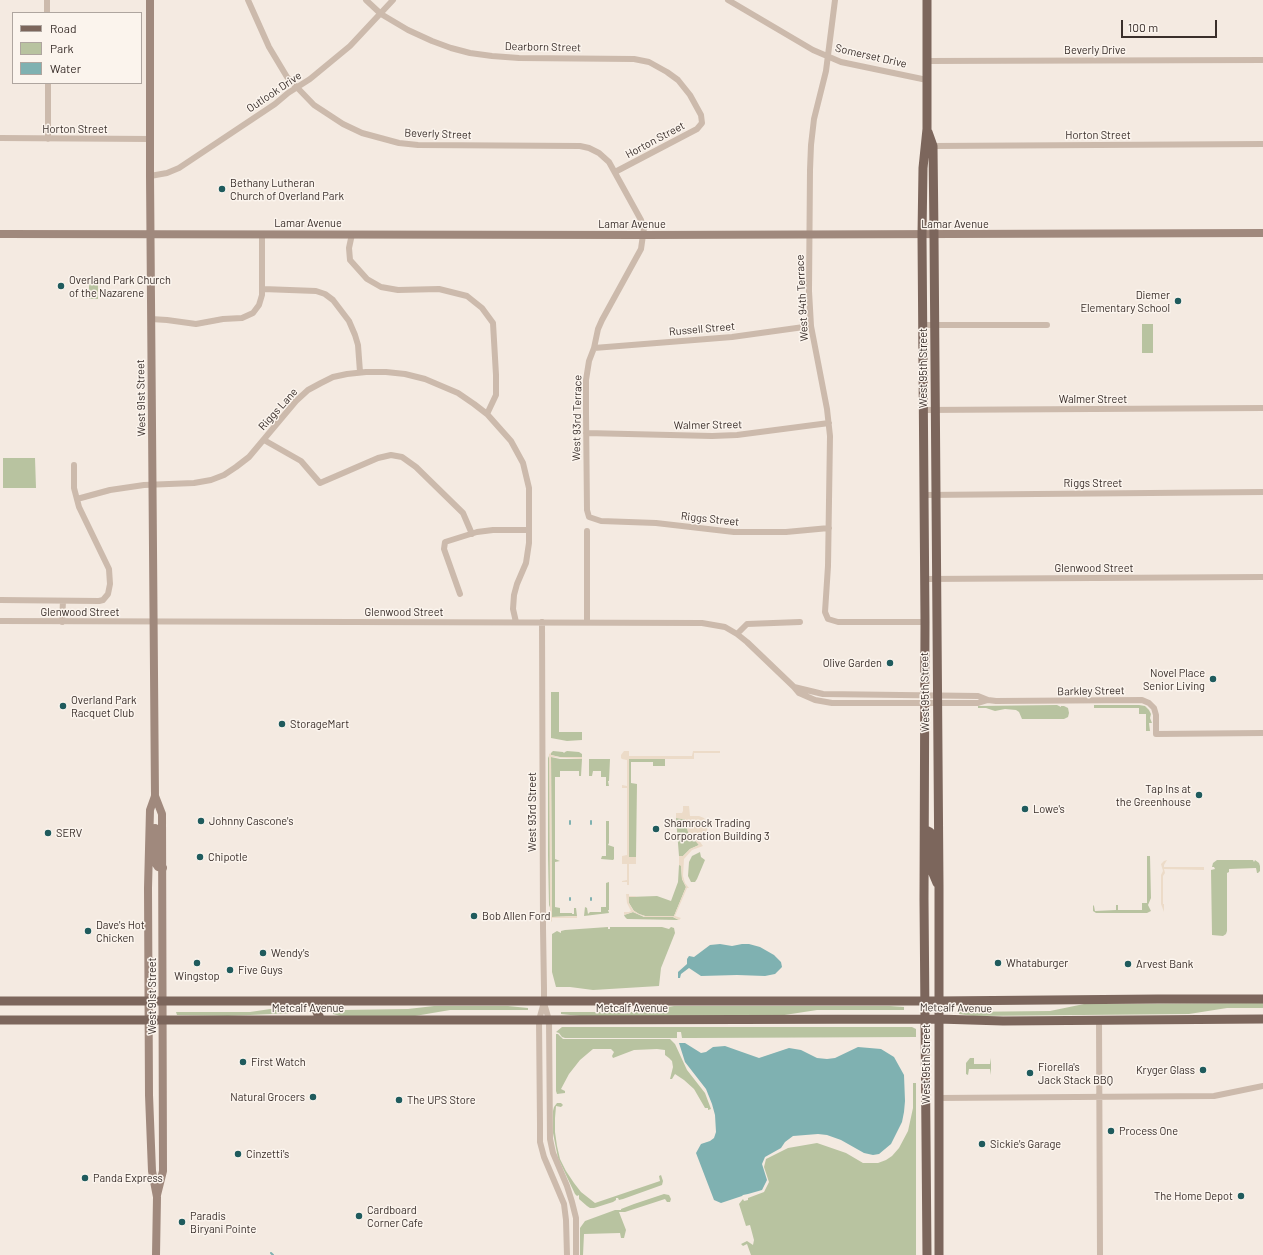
<!DOCTYPE html>
<style>
body{margin:0}
#map{position:relative;width:1263px;height:1255px;overflow:hidden;background:#f4eae1;font-family:Barlow,sans-serif}
canvas{display:block}
.legend{position:absolute;left:12px;top:12px;width:130px;height:72px;box-sizing:border-box;background:#fbf4ed;border:1px solid #aea59f;margin:0;padding:5px 7px;list-style:none;font-size:12px;color:#3a2f2b}
.legend li{display:flex;align-items:center;gap:8px;height:20px}
.legend b{width:20px;border:1px solid #aea59f}
.scale{position:absolute;left:1121px;top:20px;width:96px;height:18px;box-sizing:border-box;border:2px solid #3a2f2b;border-top:0;padding-left:5px;font-size:12px;line-height:14px;white-space:nowrap;color:#3a2f2b;-webkit-text-stroke:3px #fbf4ed;paint-order:stroke}
</style>
<div id="map">
<canvas width="1263" height="1255"></canvas>
<ul class="legend">
<li><b style="height:5px;background:#7c665c"></b>Road</li>
<li><b style="height:11px;background:#b8c3a0"></b>Park</li>
<li><b style="height:11px;background:#7fb1b1"></b>Water</li>
</ul>
<div class="scale">100 m</div>
</div>
<script>
const c = document.querySelector('canvas').getContext('2d');
c.lineJoin = 'round';
function fillPath(path, color) { c.fillStyle = color; c.fill(path, 'evenodd'); }
const toPath = rows => new Path2D(rows.map(r => 'M' + r).join(''));
function stroke(path, color, width, dash) { c.strokeStyle = color; c.lineWidth = width; c.lineCap = dash ? 'butt' : 'round'; c.setLineDash(dash || []); c.stroke(path); }
function label(font, color, halo, rows, align = 'center') {
  c.font = font + ' Barlow,sans-serif'; c.lineWidth = 3; c.setLineDash([]); c.textBaseline = 'middle'; c.strokeStyle = halo; c.fillStyle = color; for (const [text, x, y, turn = 0] of rows) {
    c.save(); c.translate(x, y); c.rotate((+turn || 0) * Math.PI / 180); c.textAlign = isNaN(turn) ? turn : align; if (halo) c.strokeText(text, 0, 0); c.fillText(text, 0, 0); c.restore();
  }
}
const green = toPath([
 [89,279,91,279,98,285,98,299,89,299],
 [1142,324,1153,324,1153,353,1142,353],
 [3,458,35,458,36,488,3,488],
 [551,692,559,692,559,732,582,732,582,740,567,741,551,738],
 [1057,705,1061,707,1061,706,1064,706,1068,708,1069,713,1068,717,1064,719,1022,719,1019,712,1016,710,1005,709,995,711,986,708,978,708,978,706],
 [1094,705,1139,705,1145,706,1149,710,1151,714,1150,718,1152,723,1149,723,1150,731,1146,731,1146,714,1139,714,1139,708,1094,708],
 [553,751,563,752,564,753,565,752,567,751,579,752,582,754,582,757,560,757,551,755,551,753],
 [550,754,550,755,551,910,549,905,548,855,548,758],
 [551,757,560,759,582,759,581,776,579,776,579,771,560,771,560,777,555,777,555,859,560,861,555,862,555,907,560,908,560,913,572,913,572,914,574,914,574,908,576,908,577,916,575,916,552,917],
 [589,759,610,759,609,781,608,781,609,786,606,786,606,777,601,777,601,771,593,771,592,776,589,776],
 [629,759,665,759,665,766,653,766,653,762,631,762,631,783,637,784,636,857,629,857],
 [676,818,685,819,688,832,699,845,690,849,683,856,679,856],
 [606,821,609,821,609,843,608,845,614,847,614,859,613,860,601,859,602,856,606,856],
 [700,852,701,857,705,860,697,879,695,882,691,882,688,876,689,862,692,856],
 [1147,856,1150,856,1151,898,1148,905,1151,911,1147,913,1096,913,1093,911,1093,905,1094,906,1095,911,1116,910,1116,905,1118,905,1118,910,1142,910,1142,903,1147,903],
 [1217,860,1253,860,1254,862,1255,860,1259,863,1260,866,1260,871,1258,873,1257,873,1256,868,1229,869,1229,872,1227,873,1227,931,1226,934,1223,936,1212,935,1211,870,1215,869,1214,867,1212,867,1213,863],
 [679,865,681,865,682,879,686,887,674,916,645,916,639,914,634,911,629,903,629,897,657,896,671,901,678,882],
 [609,882,609,910,608,910,609,913,584,916,585,907,587,908,588,914,590,912,601,912,601,907,606,907,606,883],
 [633,912,644,917,673,917,679,920,627,919,625,917,624,915],
 [608,927,608,929,610,929,610,927,662,927,669,929,671,927,674,928,675,933,661,968,659,986,593,990,570,987,556,987,552,972,552,934,557,931,561,933,561,931,565,930],
 [1263,1003,1263,1008,1227,1008,1189,1014,973,1016,959,1014,959,1012,1050,1011,1084,1004],
 [291,1006,300,1007,302,1011,294,1013,228,1016,177,1015,176,1012,250,1012],
 [434,1006,508,1006,528,1008,528,1010,450,1010,415,1016,340,1016,333,1014,333,1011,341,1010,408,1009],
 [674,1006,890,1006,904,1007,904,1010,817,1010,778,1016,580,1016,561,1014,561,1012,637,1012],
 [562,1027,912,1027,916,1029,916,1037,689,1038,682,1038,681,1032,677,1032,677,1038,565,1038,562,1037,559,1033,556,1032],
 [556,1034,558,1034,563,1039,670,1039,675,1044,687,1070,705,1093,711,1109,708,1110,708,1108,705,1108,694,1089,684,1080,675,1074,672,1079,670,1079,673,1067,672,1061,669,1058,665,1055,665,1050,657,1049,634,1050,613,1058,612,1056,614,1052,611,1049,593,1049,580,1060,569,1074,561,1089,565,1091,565,1093,557,1094,556,1091],
 [970,1058,974,1058,974,1064,990,1064,991,1058,991,1075,990,1069,969,1069,968,1075,966,1074,966,1063],
 [913,1083,916,1083,916,1255,751,1255,747,1244,743,1246,741,1244,747,1241,753,1245,754,1240,750,1225,746,1226,739,1204,743,1199,744,1201,748,1200,748,1198,764,1192,769,1182,764,1167,766,1159,788,1148,817,1143,846,1153,863,1163,878,1163,886,1160,892,1156,899,1148,908,1131,913,1108],
 [557,1103,561,1103,563,1105,561,1107,556,1106,555,1118,555,1132,557,1146,560,1159,566,1171,574,1183,581,1192,595,1203,660,1181,659,1176,661,1175,663,1181,662,1185,623,1199,619,1200,618,1198,616,1198,616,1200,613,1202,594,1208,590,1208,587,1206,579,1199,579,1195,577,1196,575,1194,558,1158,553,1133,553,1111,554,1107],
 [664,1194,669,1195,671,1199,670,1202,667,1202,665,1199,625,1212,619,1212,626,1230,624,1238,621,1238,620,1233,584,1234,583,1255,580,1255,580,1228,585,1221,615,1210,621,1210,621,1209,634,1204]
]);
const plaza = toPath([
 [624,751,629,751,629,756,692,756,693,751,720,751,720,753,694,753,694,759,629,759,629,857,636,857,636,864,629,864,629,885,627,885,627,882,622,882,622,881,627,880,627,864,622,864,622,856,627,855,627,788,622,788,622,785,627,786,627,760,622,759,621,758,621,755],
 [551,753,551,755,559,757,582,757,582,759,551,757,552,917,577,916,577,918,552,918,552,922,550,920,549,754],
 [683,806,689,806,690,816,699,816,704,818,707,822,708,827,706,834,698,839,703,846,692,850,684,859,683,876,685,883,689,888,687,888,675,916,681,918,679,920,673,917,645,917,633,912,624,915,624,912,629,912,631,911,627,903,626,894,629,894,629,896,636,896,636,897,629,897,629,903,633,910,639,914,645,916,674,916,686,887,682,879,681,866,679,865,679,856,683,856,690,849,699,845,688,832,686,820,683,819,676,818,676,813,682,813,683,811],
 [1167,860,1164,865,1164,867,1204,867,1204,870,1164,869,1165,873,1163,876,1163,904,1164,904,1164,912,1161,904,1161,875,1163,871,1161,864,1164,861]
]);
const water = toPath([
 [720,944,732,946,742,944,749,944,760,947,774,955,781,962,782,967,775,974,765,976,737,975,701,976,689,968,681,974,680,978,678,978,678,972,687,964,687,959,689,956,694,957,710,945],
 [679,1043,685,1043,701,1053,706,1052,713,1047,725,1046,759,1058,789,1048,801,1050,817,1058,827,1059,835,1058,858,1047,881,1049,894,1057,904,1075,905,1101,904,1112,902,1122,891,1144,879,1154,873,1155,864,1153,841,1140,827,1135,818,1134,793,1136,785,1142,781,1148,765,1157,762,1164,767,1180,762,1190,748,1194,743,1195,742,1196,721,1203,714,1200,696,1153,701,1144,710,1141,714,1138,716,1132,715,1115,712,1104,706,1089,685,1062]
]);
const stream = toPath([
 [570,821,570,824],
 [591,824,591,821],
 [570,898,570,900],
 [591,898,591,900],
 [271,1253,273,1255]
]);
const street = toPath([
 [47,0,47,13],
 [248,0,269,47,287,77,314,105,343,124,362,133,399,143,418,145,580,146,589,148,599,153,609,162,641,220,644,228,641,249,602,320,598,329,594,348,589,361,586,380,586,412,587,510,589,517,601,521,656,523,734,532,786,532,829,528],
 [366,0,381,14,408,30,432,41,451,48,470,53,492,56,519,58,634,59,649,62,667,72,678,80,690,95,701,115,702,123,697,129,615,172],
 [728,0,813,50,841,62,927,80],
 [835,0,826,71,814,119,811,145,810,170,809,291,811,326,827,409,830,436,828,566,825,612,828,619,838,622,925,622],
 [927,61,1263,60],
 [48,83,48,139],
 [0,138,150,139],
 [933,146,1263,144],
 [150,176,167,173,179,168,275,104,288,93,310,79,350,46,393,0],
 [352,234,349,248,350,260,367,279,381,287,398,290,439,289,467,296,482,308,493,323,496,375,496,395,487,414],
 [263,289,316,291,325,294,333,300,349,321,355,335,358,345,360,372],
 [151,319,167,320,196,324,223,319,242,318,253,313,259,305,262,295,262,234],
 [923,325,1047,325],
 [594,348,732,337,811,326],
 [923,410,1263,408],
 [586,433,712,436,737,435,829,423],
 [264,440,301,461,320,483,378,458,391,455,402,457,416,467,463,513,472,534],
 [924,495,1263,492],
 [77,499,110,490,144,485,194,483,211,480,224,475,236,467,249,457,296,401,308,390,321,383,333,377,347,374,366,372,386,372,405,374,425,379,458,393,474,404,487,414,511,441,523,463,529,488,529,543,526,563,517,584,514,595,513,609,516,622],
 [587,531,587,622],
 [925,579,1263,577],
 [460,594,444,549,445,542,477,532,493,530,529,530],
 [0,600,99,601,103,600,108,594,110,584,109,569,79,507,74,488,74,465],
 [0,621,702,623,725,627,737,634,747,642,794,687,799,693,815,700,832,703,978,703,988,700],
 [62,622,63,601],
 [542,622,543,928,544,988,544,1002,539,1020,540,1124,540,1142,544,1157,564,1204,566,1220,567,1255],
 [737,634,747,624,800,622],
 [794,687,823,694,978,696,988,700,996,701,1142,700,1149,703,1154,708,1156,715,1156,734,1263,733],
 [544,1003,549,1020,550,1139,553,1153,567,1186,572,1202,576,1218,576,1255],
 [1099,1020,1100,1255],
 [938,1098,1214,1096,1263,1086]
]);
const secondary = toPath([
 [150,0,150,176,155,796,150,810,148,888,149,1095,152,1171,157,1197,156,1255],
 [0,234,644,235,1263,233],
 [155,796,162,814,163,1171,157,1195],
 [155,828,156,864,158,867,163,868]
]);
const primary = toPath([
 [927,0,927,129,923,168,922,235,925,622,924,899,927,1255],
 [928,132,933,146,934,235,939,886,939,1255],
 [926,830,930,832,932,871,937,883],
 [0,1001,938,1001,1158,999,1263,999],
 [312,1002,321,1020],
 [0,1020,539,1020,938,1019,1003,1021,1263,1019]
]);
const markers = [
 [222,189,4,"#1f5b5d"],
 [61,286,4,"#1f5b5d"],
 [1178,301,4,"#1f5b5d"],
 [890,663,4,"#1f5b5d"],
 [1213,679,4,"#1f5b5d"],
 [63,706,4,"#1f5b5d"],
 [282,724,4,"#1f5b5d"],
 [1199,795,4,"#1f5b5d"],
 [1025,809,4,"#1f5b5d"],
 [201,821,4,"#1f5b5d"],
 [656,829,4,"#1f5b5d"],
 [48,833,4,"#1f5b5d"],
 [200,857,4,"#1f5b5d"],
 [474,916,4,"#1f5b5d"],
 [88,931,4,"#1f5b5d"],
 [263,953,4,"#1f5b5d"],
 [197,963,4,"#1f5b5d"],
 [998,963,4,"#1f5b5d"],
 [1128,964,4,"#1f5b5d"],
 [230,970,4,"#1f5b5d"],
 [243,1062,4,"#1f5b5d"],
 [1203,1070,4,"#1f5b5d"],
 [1030,1073,4,"#1f5b5d"],
 [313,1097,4,"#1f5b5d"],
 [399,1100,4,"#1f5b5d"],
 [1111,1131,4,"#1f5b5d"],
 [982,1144,4,"#1f5b5d"],
 [238,1154,4,"#1f5b5d"],
 [85,1178,4,"#1f5b5d"],
 [1241,1196,4,"#1f5b5d"],
 [359,1216,4,"#1f5b5d"],
 [182,1222,4,"#1f5b5d"]
];
const streetNames = [
 ["Dearborn Street",543,47,1],
 ["Beverly Drive",1095,50],
 ["Somerset Drive",871,56,13],
 ["Outlook Drive",274,92,-34],
 ["Horton Street",75,129],
 ["Beverly Street",438,134,2],
 ["Horton Street",1098,135],
 ["Horton Street",655,140,-28],
 ["Lamar Avenue",308,223],
 ["Lamar Avenue",632,224],
 ["Lamar Avenue",955,224],
 ["West 94th Terrace",802,298,-93],
 ["Russell Street",702,329,-5],
 ["West 95th Street",923,368,-90],
 ["West 91st Street",141,398,-91],
 ["Walmer Street",1093,399],
 ["Riggs Lane",278,409,-48],
 ["West 93rd Terrace",577,418,-89],
 ["Walmer Street",708,425,-1],
 ["Riggs Street",1093,483],
 ["Riggs Street",710,519,6],
 ["Glenwood Street",1094,568],
 ["Glenwood Street",80,612],
 ["Glenwood Street",404,612],
 ["Barkley Street",1091,691,-1],
 ["West 95th Street",925,692,-91],
 ["West 93rd Street",532,812,-90],
 ["West 91st Street",152,996,-90],
 ["Metcalf Avenue",308,1008],
 ["Metcalf Avenue",632,1008],
 ["Metcalf Avenue",956,1008,1],
 ["West 95th Street",926,1064,-90]
];
const poiNames = [
 ["Bethany Lutheran",230,183],
 ["Church of Overland Park",230,196],
 ["Overland Park Church",69,280],
 ["of the Nazarene",69,293],
 ["Diemer",1170,295,"right"],
 ["Elementary School",1170,308,"right"],
 ["Olive Garden",882,663,"right"],
 ["Novel Place",1205,673,"right"],
 ["Senior Living",1205,686,"right"],
 ["Overland Park",71,700],
 ["Racquet Club",71,713],
 ["StorageMart",290,724],
 ["Tap Ins at",1191,789,"right"],
 ["the Greenhouse",1191,802,"right"],
 ["Lowe's",1033,809],
 ["Johnny Cascone's",209,821],
 ["Shamrock Trading",664,823],
 ["Corporation Building 3",664,836],
 ["SERV",56,833],
 ["Chipotle",208,857],
 ["Bob Allen Ford",482,916],
 ["Dave's Hot",96,925],
 ["Chicken",96,938],
 ["Wendy's",271,953],
 ["Whataburger",1006,963],
 ["Arvest Bank",1136,964],
 ["Five Guys",238,970],
 ["Wingstop",197,976,"center"],
 ["First Watch",251,1062],
 ["Fiorella's",1038,1067],
 ["Jack Stack BBQ",1038,1080],
 ["Kryger Glass",1195,1070,"right"],
 ["Natural Grocers",305,1097,"right"],
 ["The UPS Store",407,1100],
 ["Process One",1119,1131],
 ["Sickie's Garage",990,1144],
 ["Cinzetti's",246,1154],
 ["Panda Express",93,1178],
 ["The Home Depot",1233,1196,"right"],
 ["Cardboard",367,1210],
 ["Corner Cafe",367,1223],
 ["Paradis",190,1216],
 ["Biryani Pointe",190,1229]
];
fillPath(green, '#b8c3a0');
fillPath(plaza, '#ecdbc8');
fillPath(water, '#7fb1b1');
stroke(stream, '#7fb1b1', 2);
stroke(street, '#ccbaac', 6);
stroke(secondary, '#a0897d', 8);
stroke(primary, '#7c665c', 9);
for (const [x, y, r, color] of markers) { const dot = new Path2D(); dot.arc(x, y, r, 0, 2 * Math.PI); c.fillStyle = color; c.fill(dot); stroke(dot, '#fbf4ed', 1.5); }
label('11px', '#3a2f2b', '#fbf4ed', streetNames);
label('11px', '#3a2f2b', '#fbf4ed', poiNames, 'left');
</script>
